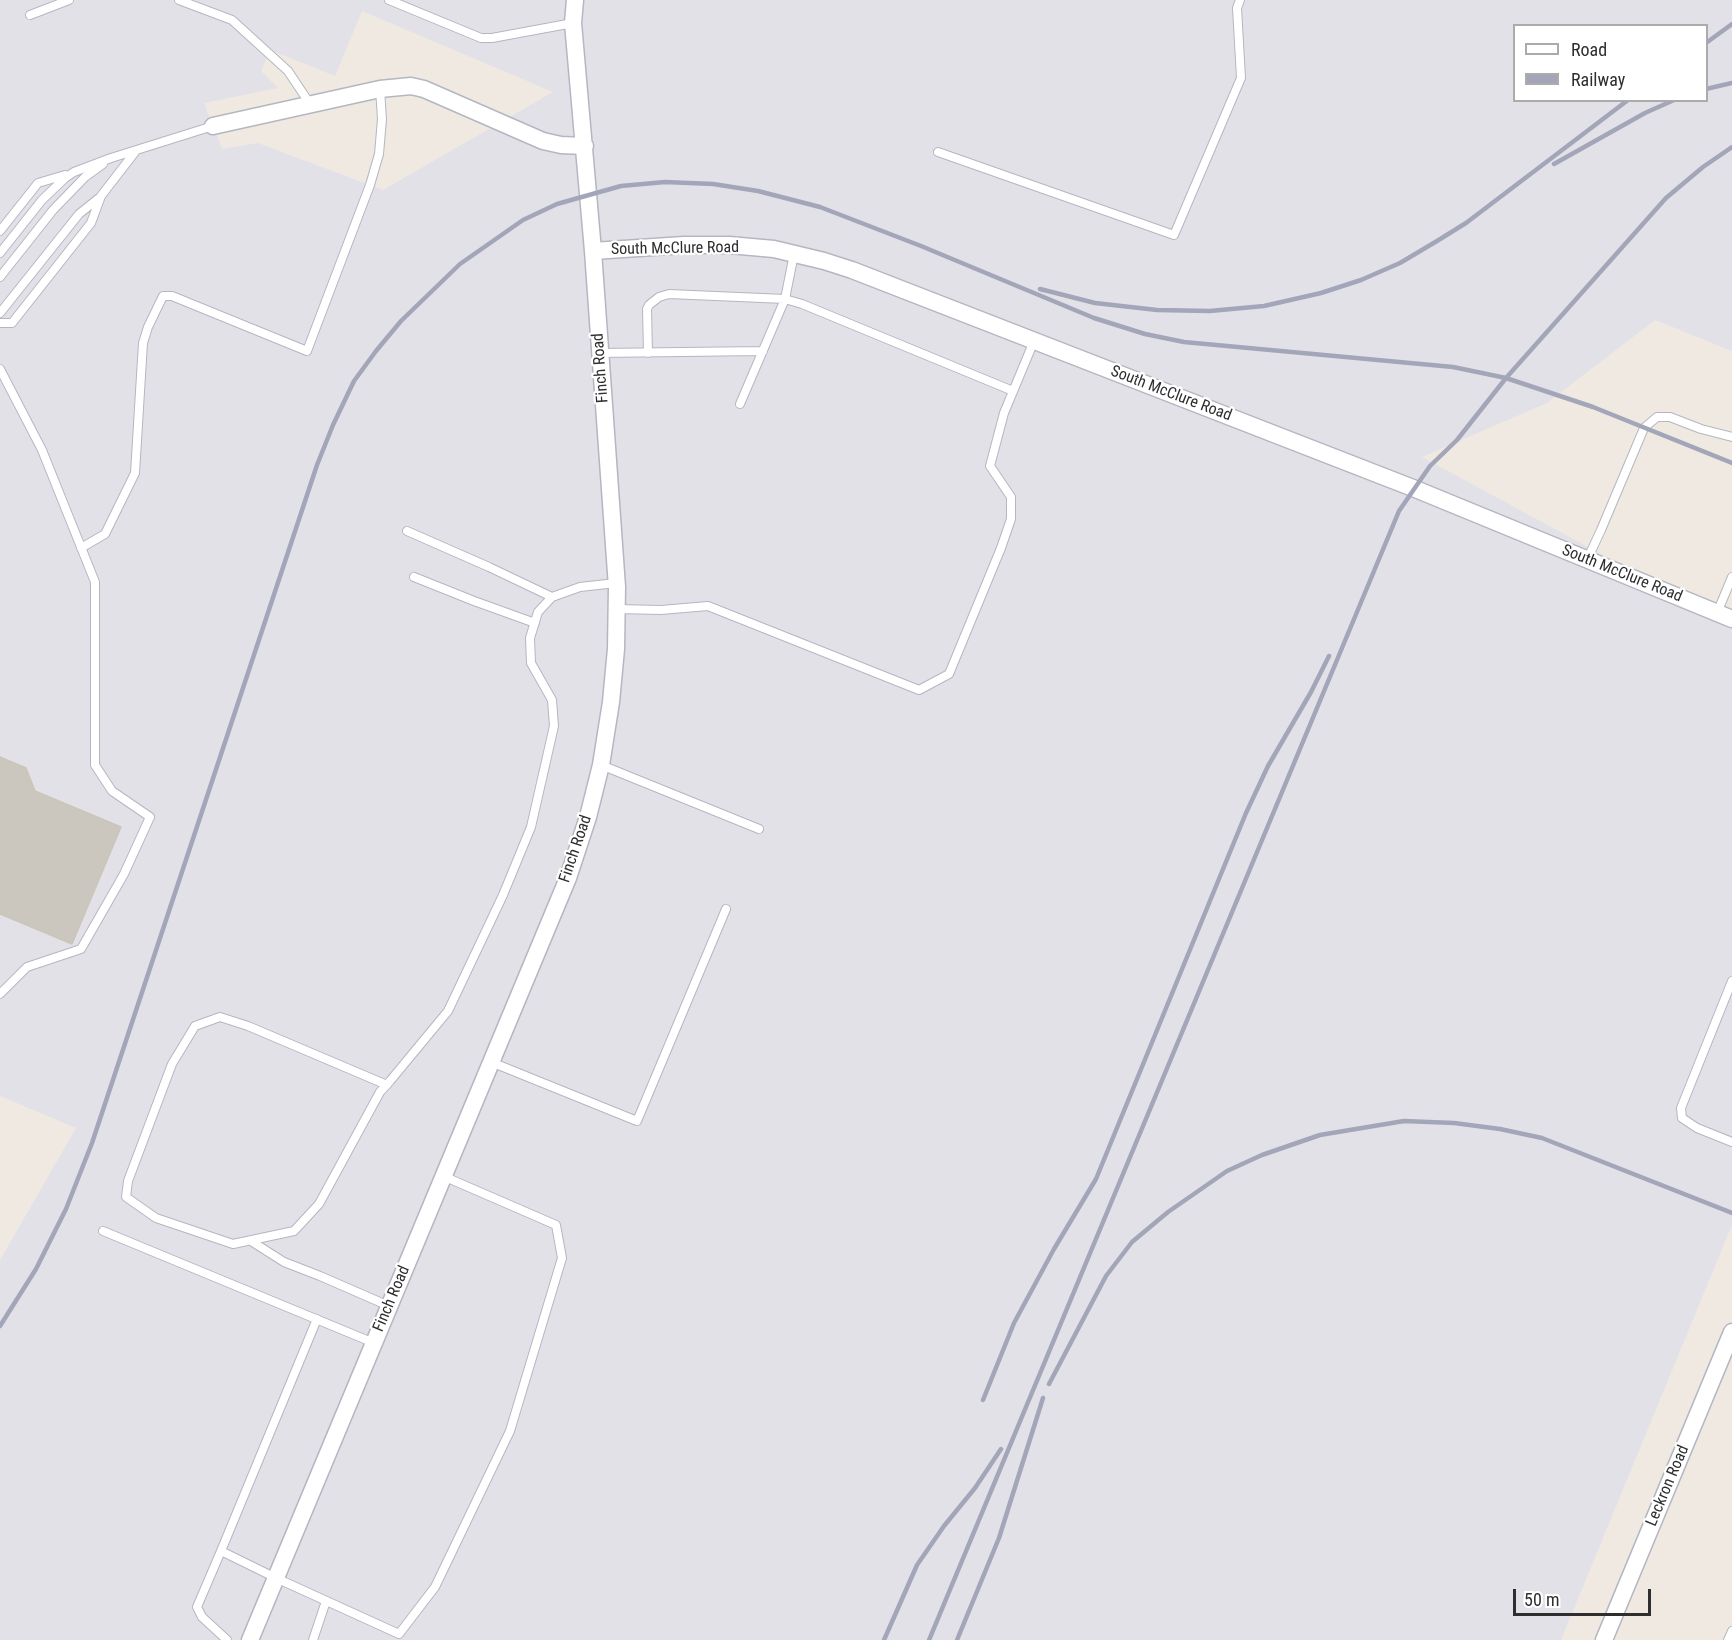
<!DOCTYPE html>
<style>
body{margin:0}
#map{position:relative;width:1732px;height:1640px;overflow:hidden;background:#efe9e1;font-family:"Roboto Condensed",sans-serif}
canvas{display:block}
.legend{position:absolute;left:1513px;top:24px;width:195px;height:78px;box-sizing:border-box;background:#fff;border:2px solid #ababab;margin:0;padding:8px 10px;list-style:none;font-size:18px;color:#2e2e2e}
.legend li{display:flex;align-items:center;gap:12px;height:30px}
.legend b{width:30px;border:2px solid #ababab}
.scale{position:absolute;left:1513px;top:1589px;width:138px;height:27px;box-sizing:border-box;border:3px solid #2e2e2e;border-top:0;padding-left:8px;font-size:18px;line-height:21px;white-space:nowrap;color:#2e2e2e;-webkit-text-stroke:4px #fff;paint-order:stroke}
</style>
<div id="map">
<canvas width="1732" height="1640"></canvas>
<ul class="legend">
<li><b style="height:8px;background:#fff"></b>Road</li>
<li><b style="height:8px;background:#a3a6b8"></b>Railway</li>
</ul>
<div class="scale">50 m</div>
</div>
<script>
const c = document.querySelector('canvas').getContext('2d');
c.lineJoin = 'round';
function fillPath(path, color) { c.fillStyle = color; c.fill(path, 'evenodd'); }
const toPath = rows => new Path2D(rows.map(r => 'M' + r).join(''));
function stroke(path, color, width, dash) { c.strokeStyle = color; c.lineWidth = width; c.lineCap = dash ? 'butt' : 'round'; c.setLineDash(dash || []); c.stroke(path); }
function label(font, color, halo, rows, align = 'center') {
  c.font = font + ' "Roboto Condensed",sans-serif'; c.lineWidth = 4.5; c.setLineDash([]); c.textBaseline = 'middle'; c.strokeStyle = halo; c.fillStyle = color; for (const [text, x, y, turn = 0] of rows) {
    c.save(); c.translate(x, y); c.rotate((+turn || 0) * Math.PI / 180); c.textAlign = isNaN(turn) ? turn : align; if (halo) c.strokeText(text, 0, 0); c.fillText(text, 0, 0); c.restore();
  }
}
const industrial = toPath([
 [0,0,1732,0,1732,351,1655,320,1547,403,1422,457,1732,625,1732,1225,1561,1640,0,1640,0,1260,76,1128,0,1096],
 [362,11,553,92,383,190,258,143,222,149,204,103,278,88,261,71,270,50,335,76],
 [1514,26,1706,26,1706,100,1514,100]
]);
const building = toPath([
 [0,757,26,768,35,791,121,827,72,944,0,914,0,757]
]);
const service = toPath([
 [179,0,232,20,288,71,310,104],
 [389,0,481,38,492,38,573,23],
 [30,15,69,0],
 [938,152,1174,235,1241,78,1237,8,1240,0],
 [0,231,38,183,65,175],
 [0,253,42,200,65,178,74,172,111,158,213,126],
 [0,277,53,210,85,177,103,164],
 [0,313,79,214,99,198],
 [0,323,12,323,91,223,101,196,135,152],
 [600,353,763,351],
 [648,353,647,309,649,305,659,297,669,294,785,299,802,304,1013,391],
 [0,369,42,450,95,582,95,765,112,791,150,817,124,874,81,949,27,967,0,994],
 [740,404,785,299,794,254],
 [407,531,489,567,552,597],
 [81,548,105,534,135,473,143,343,148,327,163,296,172,296,307,351,370,185,379,154,382,119,380,89],
 [1587,560,1601,530,1644,428,1657,417,1670,417,1701,429,1732,437],
 [414,577,474,601,535,623],
 [616,609,661,610,708,606,919,690,949,674,1001,548,1011,519,1011,497,990,466,1004,413,1034,341],
 [1717,613,1732,577],
 [601,765,759,829],
 [1732,981,1681,1108,1682,1118,1697,1128,1732,1142],
 [491,1062,637,1121,726,909],
 [387,1085,248,1026,220,1017,195,1026,172,1064,128,1181,126,1197,156,1218,233,1244,294,1231,319,1204,380,1092,390,1081,448,1011,503,895,531,827,554,726,552,700,531,663,530,638,538,612,552,597,580,587,616,583],
 [103,1231,374,1343],
 [251,1241,284,1262,320,1276,389,1306],
 [317,1319,221,1551,276,1578,399,1634,435,1587,510,1431,562,1258,556,1225,443,1176],
 [221,1551,197,1607,202,1617,227,1640],
 [313,1640,326,1601],
 [1728,1640,1732,1631]
]);
const minor = toPath([
 [213,126,380,89,411,86,424,89,543,141,561,145,585,146],
 [593,251,684,245,729,245,774,249,824,261,852,270,1413,488,1732,619],
 [250,1640,568,878,588,817,601,765,611,702,616,649,617,587,593,251,573,23,575,0],
 [1604,1640,1732,1332]
]);
const rail = toPath([
 [1706,43,1732,24],
 [1706,89,1732,83],
 [1554,164,1645,113,1674,100],
 [1040,289,1095,303,1157,310,1210,311,1264,306,1321,293,1361,280,1400,263,1437,241,1466,223,1628,100],
 [0,1326,36,1269,66,1209,92,1143,317,465,333,425,354,381,376,351,401,321,460,264,523,220,557,204,621,186,665,182,713,184,758,191,820,207,921,246,1094,318,1145,334,1184,342,1453,367,1506,378,1593,407,1732,463],
 [1049,1384,1106,1276,1132,1242,1168,1212,1227,1171,1262,1155,1320,1135,1404,1121,1454,1123,1500,1129,1542,1138,1732,1213],
 [983,1400,1014,1323,1054,1249,1096,1179,1246,813,1268,766,1311,692,1329,656],
 [884,1640,917,1565,944,1526,975,1488,1001,1449],
 [929,1640,1399,511,1430,466,1457,440,1506,378,1666,198,1703,167,1732,147],
 [957,1640,999,1538,1043,1398]
]);
const streetNames = [
 ["South McClure Road",675,249,-1],
 ["Finch Road",601,368,-94],
 ["South McClure Road",1171,394,21],
 ["South McClure Road",1622,574,22],
 ["Finch Road",576,849,-71],
 ["Finch Road",392,1299,-67],
 ["Leckron Road",1668,1486,-67]
];
fillPath(industrial, '#e3e1e8');
fillPath(building, '#cbc7bf');
stroke(building, '#cbc5ba', 1.5);
stroke(service, '#b4b7c1', 10);
stroke(minor, '#b4b7c1', 19);
stroke(service, '#fff', 8);
stroke(minor, '#fff', 16);
stroke(rail, '#a3a6b8', 4.5);
label('16px', '#2e2e2e', '#fff', streetNames);
</script>
